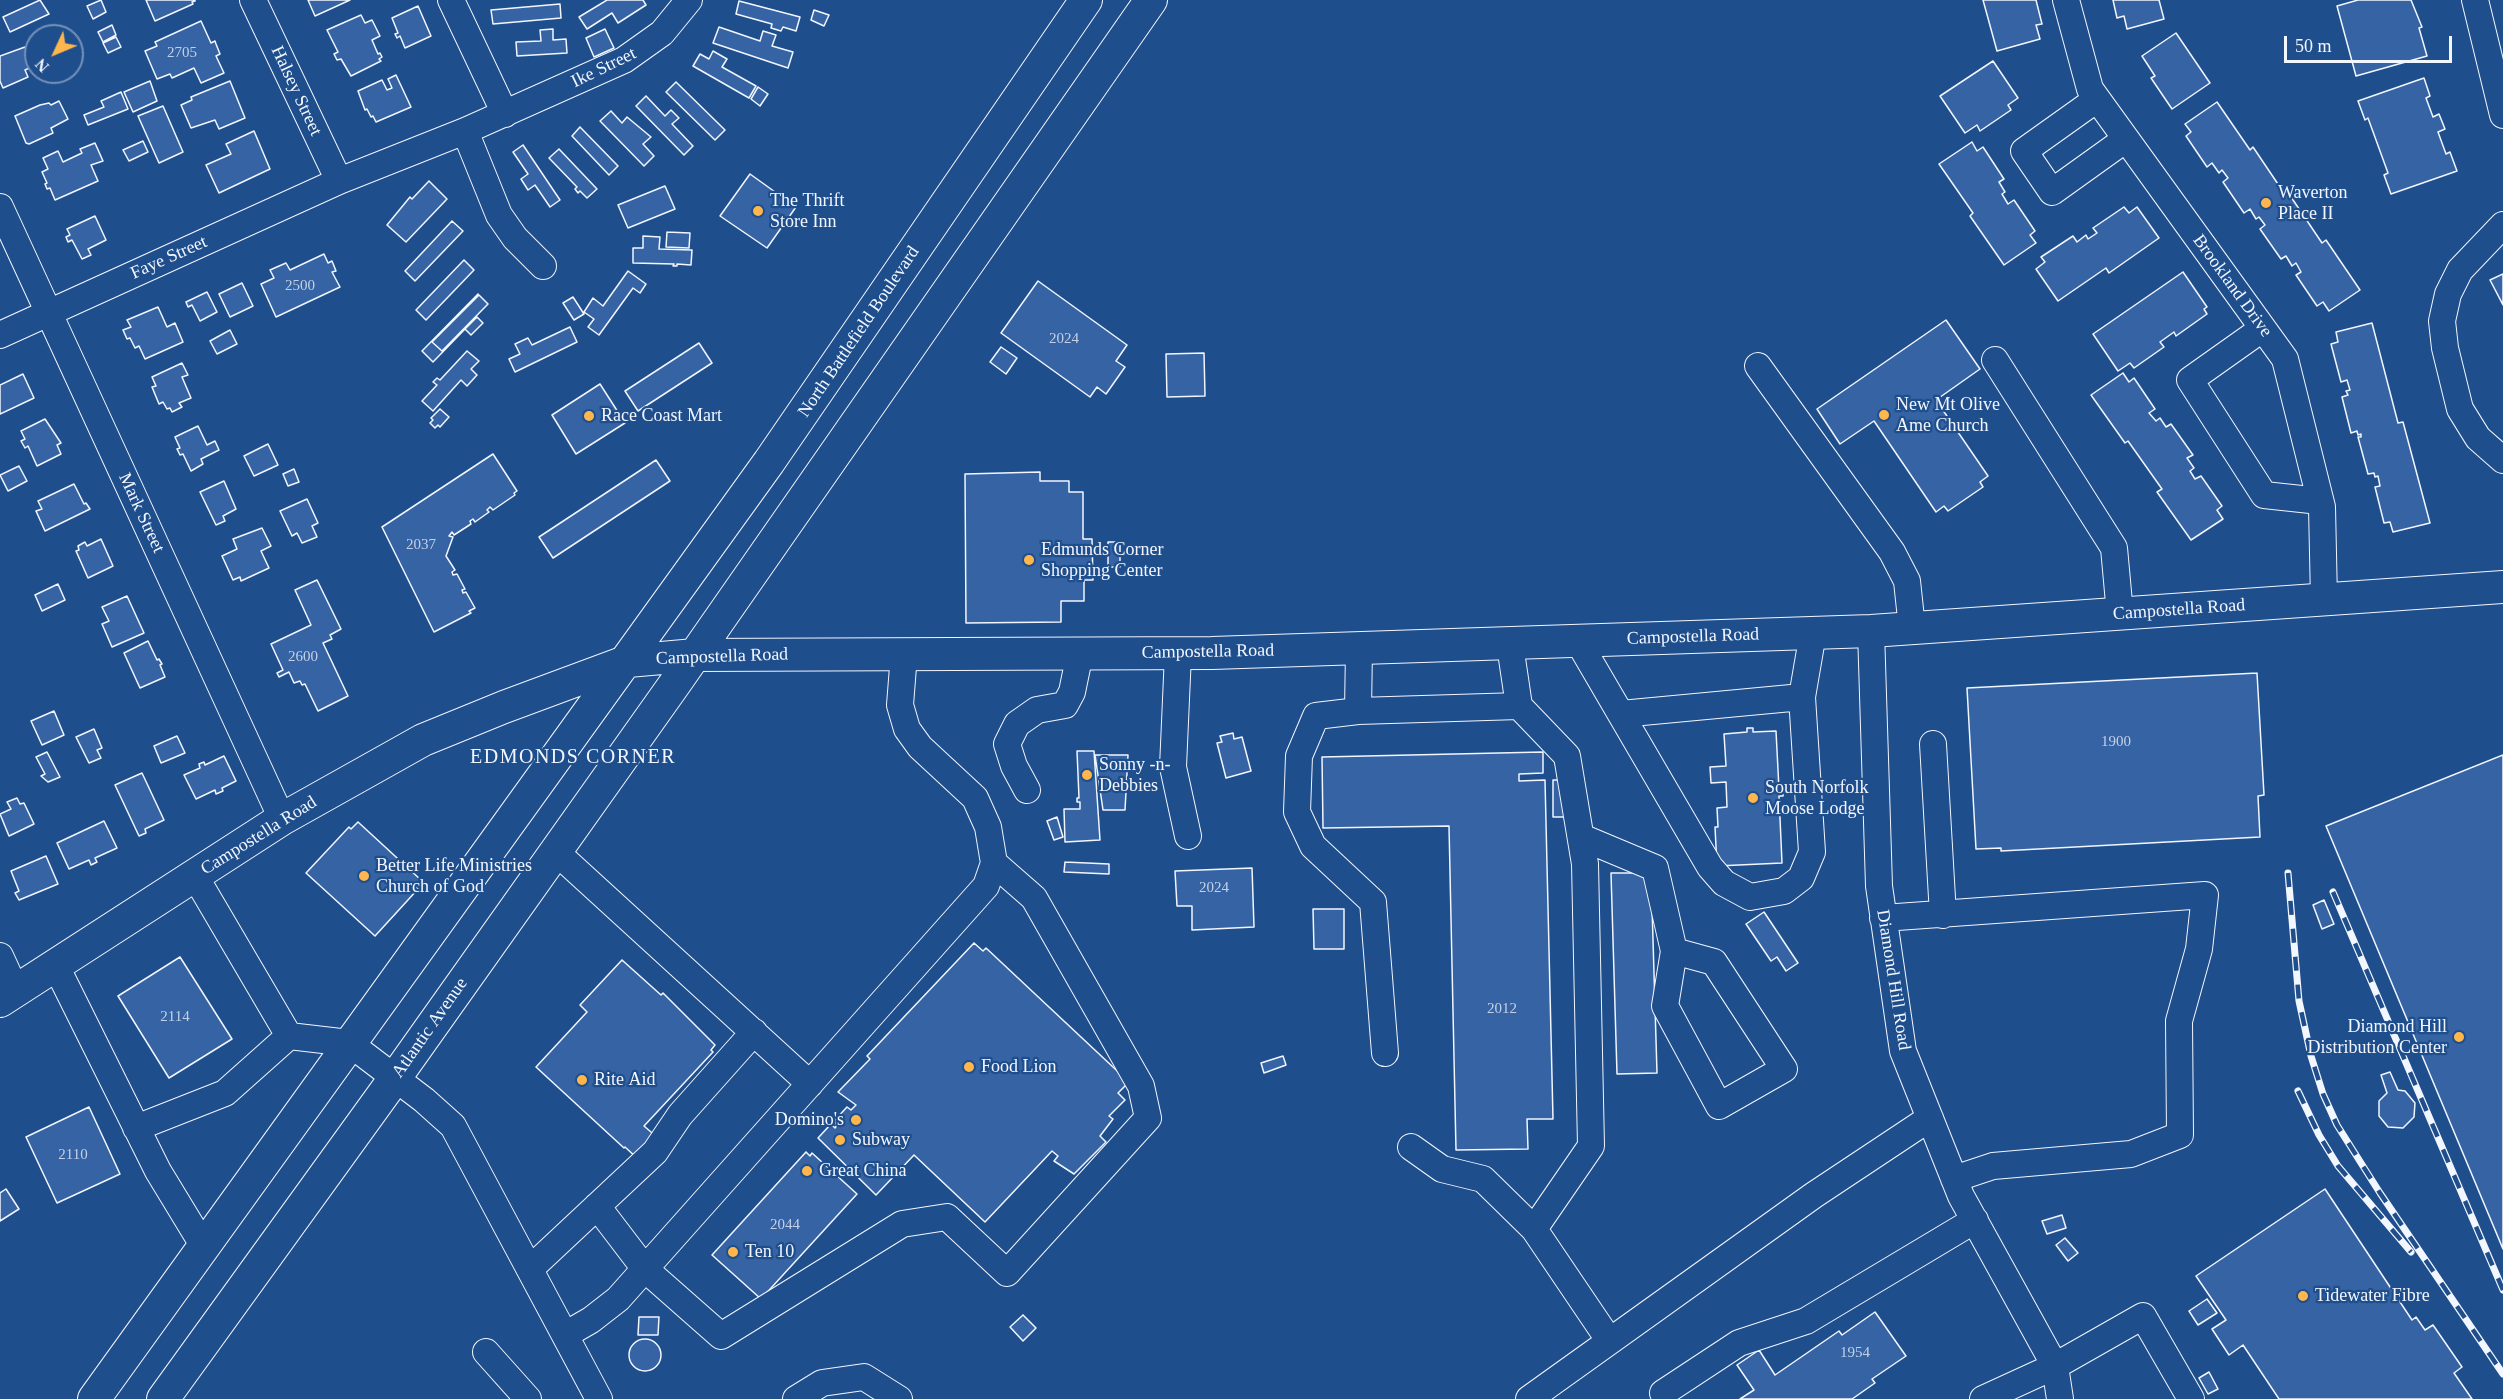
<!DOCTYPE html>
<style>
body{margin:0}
#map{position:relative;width:2503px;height:1399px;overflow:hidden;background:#1f4e8c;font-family:"Times New Roman",serif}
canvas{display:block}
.north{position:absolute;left:24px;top:24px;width:60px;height:60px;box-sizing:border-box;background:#1f4e8c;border:2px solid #7391ba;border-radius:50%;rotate:226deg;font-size:16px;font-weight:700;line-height:24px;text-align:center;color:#f2f6ff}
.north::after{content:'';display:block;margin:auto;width:21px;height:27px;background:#ffb74d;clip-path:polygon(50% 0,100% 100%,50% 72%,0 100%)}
.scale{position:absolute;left:2284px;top:36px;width:168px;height:27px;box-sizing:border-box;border:3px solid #f2f6ff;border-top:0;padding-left:8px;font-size:18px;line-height:21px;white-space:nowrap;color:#f2f6ff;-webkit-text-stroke:4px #1f4e8c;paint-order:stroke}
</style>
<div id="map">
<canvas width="2503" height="1399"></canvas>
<div class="north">N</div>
<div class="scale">50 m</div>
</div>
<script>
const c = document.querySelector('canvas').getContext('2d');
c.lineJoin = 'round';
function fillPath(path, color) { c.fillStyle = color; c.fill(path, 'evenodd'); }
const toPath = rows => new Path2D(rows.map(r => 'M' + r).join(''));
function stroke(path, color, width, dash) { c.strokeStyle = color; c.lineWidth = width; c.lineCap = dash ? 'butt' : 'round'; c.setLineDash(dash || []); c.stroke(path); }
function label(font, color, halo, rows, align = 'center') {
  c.font = font + ' "Times New Roman",serif'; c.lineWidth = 4.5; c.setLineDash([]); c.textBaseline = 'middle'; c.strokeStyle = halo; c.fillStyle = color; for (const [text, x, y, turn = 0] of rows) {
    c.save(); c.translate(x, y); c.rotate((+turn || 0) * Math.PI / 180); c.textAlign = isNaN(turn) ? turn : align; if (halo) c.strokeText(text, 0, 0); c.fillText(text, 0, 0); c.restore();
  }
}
const building = toPath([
 [40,0,49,14,10,32,3,17,40,0],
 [101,0,106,12,93,19,87,6,101,0],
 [146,0,195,0,195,1,192,2,193,4,155,21,146,0],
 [308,0,350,0,315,16,308,0],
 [607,0,643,0,646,5,618,23,612,13,587,29,579,17,607,0],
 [1983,0,2036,0,2042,24,2036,25,2040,39,1997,51,1983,0],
 [2113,0,2159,0,2164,19,2127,29,2124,16,2117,18,2113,0],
 [2358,0,2411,0,2422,27,2419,28,2427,56,2356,76,2337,6,2358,0],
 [739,1,800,17,796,31,783,27,781,31,771,28,772,24,736,14,739,1],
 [560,4,561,18,493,24,491,10,560,4],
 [418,6,431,36,405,48,400,36,397,38,395,34,398,33,392,18,418,6],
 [814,10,829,15,824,26,811,20,814,10],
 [361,15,365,23,372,20,380,36,372,40,378,54,380,53,382,57,379,59,381,61,351,76,341,59,337,60,334,54,338,52,327,30,361,15],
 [201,21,211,43,215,41,216,44,220,54,216,56,224,73,201,83,194,68,172,78,170,74,157,79,145,51,157,46,155,42,201,21],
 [112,25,116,35,103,42,98,32,112,25],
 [719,27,760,41,763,31,776,35,772,46,793,52,788,68,713,43,719,27],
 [553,29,553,40,566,39,567,53,517,56,516,42,541,41,540,30,553,29],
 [605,29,614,48,594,57,586,38,605,29],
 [2176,33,2210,83,2172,109,2151,78,2155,76,2142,56,2176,33],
 [116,37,121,47,108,53,103,43,116,37],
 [25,47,34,66,25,70,28,77,3,88,0,81,0,56,25,47],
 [713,51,727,59,722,67,756,86,749,98,693,66,700,54,709,59,713,51],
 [1993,61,2018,98,2008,105,2011,110,1980,131,1977,125,1965,133,1940,96,1993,61],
 [396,75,411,107,376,122,373,116,371,117,367,109,365,110,358,91,382,80,387,90,392,88,388,79,396,75],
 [2424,78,2430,96,2426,98,2433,117,2439,114,2445,129,2438,132,2446,154,2450,152,2457,171,2391,194,2384,175,2388,173,2368,118,2365,120,2358,101,2424,78],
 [150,81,157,101,133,112,124,92,150,81],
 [230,81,245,118,219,129,215,120,191,128,181,105,192,100,191,97,230,81],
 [676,82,725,130,715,140,666,92,676,82],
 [758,87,768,94,760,106,751,99,758,87],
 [121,92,128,109,88,125,84,115,104,107,101,101,121,92],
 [646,96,665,116,671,110,679,118,672,124,693,146,684,155,636,106,646,96],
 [59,101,68,119,51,128,53,133,29,144,26,143,15,116,40,105,49,103,51,105,59,101],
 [2217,102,2250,150,2253,147,2286,196,2289,194,2322,243,2326,240,2360,290,2329,311,2323,302,2317,306,2296,275,2301,272,2296,263,2292,266,2286,256,2281,259,2260,229,2265,225,2259,217,2256,219,2250,209,2244,213,2223,182,2228,178,2222,170,2219,173,2212,163,2207,167,2186,136,2191,132,2185,124,2217,102],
 [163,106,183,152,159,163,138,116,163,106],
 [611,111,622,123,627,117,651,137,643,144,654,156,644,166,600,121,611,111],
 [580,127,618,166,609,175,572,136,580,127],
 [254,131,270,169,219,193,206,165,231,154,226,144,254,131],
 [143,141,148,152,129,161,123,150,143,141],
 [1972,142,1977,151,1983,147,2004,179,1999,182,2005,192,2002,194,2008,204,2014,200,2035,231,2030,235,2036,243,2004,265,1970,216,1973,213,1939,164,1972,142],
 [95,143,103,161,91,165,98,181,55,200,50,188,47,189,45,184,47,183,42,172,48,169,43,158,58,151,63,162,82,153,80,149,95,143],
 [523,145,560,200,550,207,535,185,528,190,521,179,528,174,513,152,523,145],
 [559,149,597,189,587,198,580,191,578,193,575,189,577,187,549,158,559,149],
 [750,174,796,207,767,248,720,216,750,174],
 [429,181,447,199,406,242,387,225,410,197,412,199,429,181],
 [665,186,675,209,628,228,618,205,665,186],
 [2124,207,2129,213,2137,207,2159,238,2109,273,2106,268,2058,301,2036,269,2045,262,2041,257,2073,236,2077,242,2086,235,2088,239,2097,233,2093,228,2124,207],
 [95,216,106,240,88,249,91,255,82,259,72,240,68,242,66,237,70,235,67,229,95,216],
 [452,221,463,231,415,281,405,271,452,221],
 [667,232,690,233,689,248,666,247,667,232],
 [643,236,660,237,659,249,692,250,691,265,677,264,677,266,673,266,674,264,633,263,633,248,643,248,643,236],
 [324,254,328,263,332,261,336,271,332,272,340,287,276,317,261,284,274,278,270,270,286,263,290,270,324,254],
 [464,260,474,270,426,320,416,310,464,260],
 [628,271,646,284,640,293,633,288,599,335,588,327,594,319,584,312,593,298,603,306,628,271],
 [2183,272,2207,307,2204,309,2207,314,2176,336,2174,332,2160,342,2164,347,2134,368,2130,363,2118,371,2093,334,2183,272],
 [2503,274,2503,305,2490,280,2503,274],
 [1038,281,1127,345,1116,361,1125,367,1106,394,1097,387,1090,397,1001,333,1038,281],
 [242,283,253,306,230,317,219,294,242,283],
 [207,292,217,312,200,321,192,305,188,307,186,302,207,292],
 [478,294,432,342,442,351,465,329,433,362,422,351,478,294],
 [479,295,488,304,442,351,432,342,479,295],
 [573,297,584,314,574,320,563,303,573,297],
 [158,307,167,327,175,323,183,342,145,359,139,346,135,348,130,338,127,339,123,330,131,327,127,320,158,307],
 [477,317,483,323,471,335,465,329,477,317],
 [1946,320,1980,369,1936,400,1988,476,1980,482,1983,487,1948,511,1944,506,1936,512,1874,421,1840,444,1817,409,1946,320],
 [2372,323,2398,423,2403,422,2430,523,2393,532,2390,522,2384,523,2375,487,2380,486,2378,476,2375,477,2374,473,2368,474,2358,437,2361,437,2361,434,2358,435,2357,431,2351,433,2342,397,2348,395,2346,391,2350,390,2347,380,2341,382,2331,344,2338,342,2336,332,2372,323],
 [570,327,577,342,515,372,509,359,520,354,515,344,528,338,532,345,570,327],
 [230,330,237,344,217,354,210,341,230,330],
 [699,343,712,363,638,411,625,391,699,343],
 [1001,347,1017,358,1006,374,990,362,1001,347],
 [467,351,479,361,471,369,477,375,467,386,461,380,433,411,422,401,437,385,433,382,437,378,440,380,467,351],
 [1204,353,1205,396,1167,397,1166,354,1204,353],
 [182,363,188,375,182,377,191,398,179,403,182,407,172,412,170,408,167,409,163,402,159,404,152,387,156,386,152,377,182,363],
 [2123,373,2129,382,2134,378,2155,409,2149,413,2156,421,2160,418,2166,427,2171,424,2193,455,2187,458,2194,468,2190,471,2195,479,2201,476,2222,506,2217,510,2223,519,2191,540,2157,492,2162,489,2128,441,2125,443,2091,395,2123,373],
 [23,374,34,398,0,414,0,385,23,374],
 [600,384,625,423,576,454,552,415,600,384],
 [440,409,449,417,440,427,438,425,435,428,430,423,433,420,431,418,440,409],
 [45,419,61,443,57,445,61,454,37,466,28,446,25,448,21,441,25,439,21,431,45,419],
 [198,426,207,445,215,441,219,450,201,459,203,464,191,471,183,454,180,455,177,449,180,448,175,437,198,426],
 [268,444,278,465,254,476,244,456,268,444],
 [493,454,517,491,514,493,515,495,493,510,490,507,487,510,489,512,475,522,473,519,470,521,471,524,454,535,452,532,449,536,453,537,446,556,455,570,452,572,453,575,457,574,465,589,462,590,463,593,466,592,475,608,469,611,471,613,434,632,382,527,493,454],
 [656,460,670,481,553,558,539,537,656,460],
 [19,466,27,481,8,491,0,475,19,466],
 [294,469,299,482,288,486,283,474,294,469],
 [1040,472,1040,481,1069,481,1069,492,1083,492,1083,539,1092,539,1093,580,1084,580,1084,601,1061,601,1061,622,966,623,965,474,1040,472],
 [224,481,236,509,223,516,225,521,216,525,200,492,224,481],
 [74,484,84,504,86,503,90,509,45,531,36,511,42,509,38,501,74,484],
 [307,499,318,523,312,526,317,537,302,543,297,533,292,536,280,511,307,499],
 [262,528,271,546,261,551,269,568,241,581,240,577,233,580,222,556,237,549,233,539,262,528],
 [101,539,113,566,88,578,76,551,79,550,78,546,85,542,87,546,101,539],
 [1108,542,1120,542,1120,567,1108,567,1108,542],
 [317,580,341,629,330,635,332,639,323,643,348,696,318,711,305,684,302,685,300,681,294,683,289,672,279,677,277,673,283,670,271,644,311,625,295,590,317,580],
 [58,584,65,600,42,611,35,595,58,584],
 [127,596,144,633,112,647,102,624,109,621,102,607,127,596],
 [148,641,157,660,159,659,162,664,160,665,165,677,140,688,124,653,148,641],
 [2257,673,2264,795,2258,796,2260,837,2001,851,2001,848,1976,849,1967,688,2257,673],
 [54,711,64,735,42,745,31,721,54,711],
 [1747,728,1753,728,1753,732,1776,731,1779,789,1783,789,1783,796,1779,796,1782,863,1717,866,1715,827,1718,827,1717,808,1727,807,1726,782,1711,783,1710,767,1726,766,1724,734,1747,732,1747,728],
 [94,729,102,748,97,750,101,758,89,763,76,737,94,729],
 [1233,733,1234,739,1242,737,1251,771,1226,778,1217,743,1222,742,1220,736,1233,733],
 [177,736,185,753,161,763,154,746,177,736],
 [1077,751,1094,751,1100,840,1065,842,1064,809,1080,809,1080,802,1077,802,1077,798,1079,798,1077,751],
 [47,752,60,777,48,782,41,776,45,774,36,757,47,752],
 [1543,752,1543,773,1519,774,1519,781,1545,780,1553,1119,1527,1119,1528,1149,1456,1150,1449,826,1323,828,1322,757,1543,752],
 [1095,755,1128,755,1125,810,1103,810,1095,755],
 [2503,755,2503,1249,2326,826,2503,755],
 [224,756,236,781,222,788,223,791,216,794,215,790,196,799,184,775,200,768,199,764,204,762,205,765,224,756],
 [142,773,164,820,145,829,146,833,139,836,115,785,142,773],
 [1553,780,1563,780,1564,817,1553,817,1553,780],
 [17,798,20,804,24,803,34,824,9,836,0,814,11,809,7,802,17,798],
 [1057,817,1063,837,1054,840,1047,821,1057,817],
 [104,821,117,848,95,858,97,862,91,865,89,860,69,869,57,843,104,821],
 [358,822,421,880,415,886,418,889,375,936,306,873,349,827,351,829,358,822],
 [46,856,58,884,19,900,15,893,19,891,11,871,46,856],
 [1065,862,1109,864,1109,874,1064,872,1065,862],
 [1252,868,1254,927,1192,930,1192,906,1177,906,1175,871,1252,868],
 [1611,873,1651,873,1657,1073,1617,1074,1611,873],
 [2324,900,2334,924,2322,929,2313,905,2324,900],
 [1313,909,1344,909,1344,949,1314,949,1313,909],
 [1764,912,1798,963,1786,971,1777,957,1771,961,1746,924,1764,912],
 [974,943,983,951,986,948,1129,1082,1118,1093,1125,1100,1109,1116,1113,1119,1100,1136,1106,1142,1074,1174,1054,1161,1058,1156,1052,1151,985,1222,914,1155,876,1195,818,1138,831,1124,835,1128,837,1125,834,1121,847,1107,851,1110,856,1105,838,1092,870,1059,867,1056,974,943],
 [180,957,232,1039,169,1078,118,996,180,957],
 [622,960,661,995,663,993,715,1045,711,1050,713,1052,644,1126,658,1138,638,1159,625,1147,624,1148,536,1067,587,1012,580,1005,622,960],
 [1283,1056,1286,1065,1264,1073,1261,1063,1283,1056],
 [2390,1072,2398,1090,2405,1091,2415,1103,2414,1117,2403,1128,2388,1127,2379,1116,2379,1101,2387,1093,2381,1075,2390,1072],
 [89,1107,120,1174,57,1203,26,1137,89,1107],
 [806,1152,810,1156,812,1153,857,1194,761,1299,712,1255,806,1152],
 [6,1189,19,1209,0,1221,0,1193,6,1189],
 [2325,1189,2412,1320,2416,1317,2425,1330,2433,1325,2462,1367,2454,1373,2472,1399,2279,1399,2243,1345,2229,1355,2212,1329,2226,1320,2196,1276,2325,1189],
 [2062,1215,2066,1228,2047,1234,2042,1221,2062,1215],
 [2065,1238,2078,1253,2068,1261,2056,1245,2065,1238],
 [2207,1299,2217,1313,2198,1325,2189,1311,2207,1299],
 [1875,1312,1906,1356,1872,1379,1875,1383,1852,1399,1740,1399,1754,1390,1737,1365,1759,1350,1775,1375,1839,1331,1842,1335,1875,1312],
 [1023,1315,1036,1328,1023,1341,1010,1327,1023,1315],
 [639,1317,659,1317,658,1335,638,1335,639,1317],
 '629 1355a16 16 0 1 1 32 0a16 16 0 1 1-32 0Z',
 [2209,1372,2218,1389,2208,1394,2199,1378,2209,1372]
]);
const minor = toPath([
 [253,0,339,181],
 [451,0,505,114],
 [2066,0,2090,89,2285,359,2322,507,2324,600],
 [2475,0,2503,115],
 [2097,99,2024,151,2052,192,2126,139],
 [465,131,499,215,515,238,543,266],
 [0,207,282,819],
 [2503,225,2460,270,2448,294,2442,321,2445,348,2460,409,2478,438,2503,460],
 [2262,329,2190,380,2264,495,2320,501],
 [0,335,339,181,465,131,624,60,662,33,689,0],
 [1995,360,2114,548,2120,614],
 [1758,366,1892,552,1907,581,1912,628],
 [1871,631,1879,886,1903,1051,1961,1196,2055,1366,2060,1399],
 [1578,641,1710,867,1724,883,1750,897,1784,891,1801,878,1812,852,1802,697,1813,633],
 [1510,645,1519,706,1567,756,1585,864,1591,1146,1534,1229],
 [1359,648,1358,711,1316,716,1299,756,1297,812,1313,846,1373,902,1385,1053],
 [1178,654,1173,767,1188,836],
 [1358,711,1519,706],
 [1621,714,1802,697],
 [1933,744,1943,915],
 [1027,790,1014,766,1007,744,1017,724,1037,710,1065,705,1072,692,1080,653],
 [1581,837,1655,868,1674,951,1665,1006,1719,1106,1784,1069,1714,962,1674,951],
 [555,851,810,1084],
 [195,876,289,1036,349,1043,424,1100,453,1126,599,1399],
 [1883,918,2205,895,2199,949,2179,1021,2180,1135,2131,1154,1993,1166,1954,1179],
 [0,956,16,991],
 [56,966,158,1171,203,1245],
 [136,1128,225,1093,289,1036],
 [1411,1147,1442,1169,1483,1179,1534,1229,1609,1340],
 [597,1206,645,1269,721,1336,902,1224,947,1217,1007,1273,1148,1118,1141,1086,1034,898,994,863],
 [530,1269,655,1152,680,1115,754,1032],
 [565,1335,591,1320,618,1299,986,886,994,863,988,827,975,798,920,747,907,729,900,705,904,654],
 [486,1352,528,1399],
 [1663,1393,1739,1343,1806,1321,1975,1220],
 [796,1399,822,1383,864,1377,899,1399],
 [1529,1399,1814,1195,1930,1118],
 [1983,1399,2055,1366,2143,1316,2191,1399]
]);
const major = toPath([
 [0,1001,282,819,423,740,504,707,628,661,695,655,1212,653,1871,631,2503,587],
 [94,1399,769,462,1086,0],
 [163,1399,395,1078,676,682,1151,0]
]);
const rail = toPath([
 [2288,873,2299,1001,2311,1056,2323,1094,2337,1125,2380,1193,2503,1374],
 [2333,892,2503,1290],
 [2298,1091,2319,1135,2338,1166,2411,1252]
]);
const markers = [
 [2266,203,6,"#ffb74d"],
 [758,211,6,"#ffb74d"],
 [1884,415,6,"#ffb74d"],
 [589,416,6,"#ffb74d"],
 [1029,560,6,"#ffb74d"],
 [1087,775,6,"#ffb74d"],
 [1753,798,6,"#ffb74d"],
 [364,876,6,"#ffb74d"],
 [2459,1037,6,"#ffb74d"],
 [969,1067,6,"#ffb74d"],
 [582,1080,6,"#ffb74d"],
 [856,1120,6,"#ffb74d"],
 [840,1140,6,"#ffb74d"],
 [807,1171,6,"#ffb74d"],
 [733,1252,6,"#ffb74d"],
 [2303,1296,6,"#ffb74d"]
];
const numberNames = [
 ["2705",182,53],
 ["2500",300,286],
 ["2024",1064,339],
 ["2037",421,545],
 ["2600",303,657],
 ["1900",2116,742],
 ["2024",1214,888],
 ["2012",1502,1009],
 ["2114",175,1017],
 ["2110",73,1155],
 ["2044",785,1225],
 ["1954",1855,1353]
];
const streetNames = [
 ["Ike Street",604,68,-26],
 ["Halsey Street",296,91,65],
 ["Faye Street",169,258,-24],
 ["Brookland Drive",2232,286,54],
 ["North Battlefield Boulevard",859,332,-56],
 ["Mark Street",141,513,65],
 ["Campostella Road",2179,610,-4],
 ["Campostella Road",1693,637,-2],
 ["Campostella Road",1208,652,-1],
 ["Campostella Road",722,657,-2],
 ["Campostella Road",259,836,-32],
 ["Diamond Hill Road",1893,980,81],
 ["Atlantic Avenue",430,1028,-55]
];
const poiNames = [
 ["Waverton",2278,193],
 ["Place II",2278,214],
 ["The Thrift",770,201],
 ["Store Inn",770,222],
 ["New Mt Olive",1896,405],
 ["Ame Church",1896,426],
 ["Race Coast Mart",601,416],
 ["Edmunds Corner",1041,550],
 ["Shopping Center",1041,571],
 ["Sonny -n-",1099,765],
 ["Debbies",1099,786],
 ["South Norfolk",1765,788],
 ["Moose Lodge",1765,809],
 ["Better Life Ministries",376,866],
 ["Church of God",376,887],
 ["Diamond Hill",2447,1027,"right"],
 ["Distribution Center",2447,1048,"right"],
 ["Food Lion",981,1067],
 ["Rite Aid",594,1080],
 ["Domino's",844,1120,"right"],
 ["Subway",852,1140],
 ["Great China",819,1171],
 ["Ten 10",745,1252],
 ["Tidewater Fibre",2315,1296]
];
const neighbourhoodNames = [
 ["EDMONDS CORNER",573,758]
];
fillPath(building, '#3563a3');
stroke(building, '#f2f6ff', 1.5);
stroke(minor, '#f2f6ff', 28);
stroke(major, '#f2f6ff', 34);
stroke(minor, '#1f4e8c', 26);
stroke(major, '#1f4e8c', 32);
stroke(rail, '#f2f6ff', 7);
stroke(rail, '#1f4e8c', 4.5, [14]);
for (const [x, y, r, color] of markers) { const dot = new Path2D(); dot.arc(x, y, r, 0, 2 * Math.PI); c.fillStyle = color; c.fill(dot); stroke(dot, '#1f4e8c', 2); }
label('15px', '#c3d1e8', null, numberNames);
label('18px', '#f2f6ff', '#1f4e8c', streetNames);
label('18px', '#f2f6ff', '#1f4e8c', poiNames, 'left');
c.letterSpacing = '1.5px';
label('20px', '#f2f6ff', '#1f4e8c', neighbourhoodNames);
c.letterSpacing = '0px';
</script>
